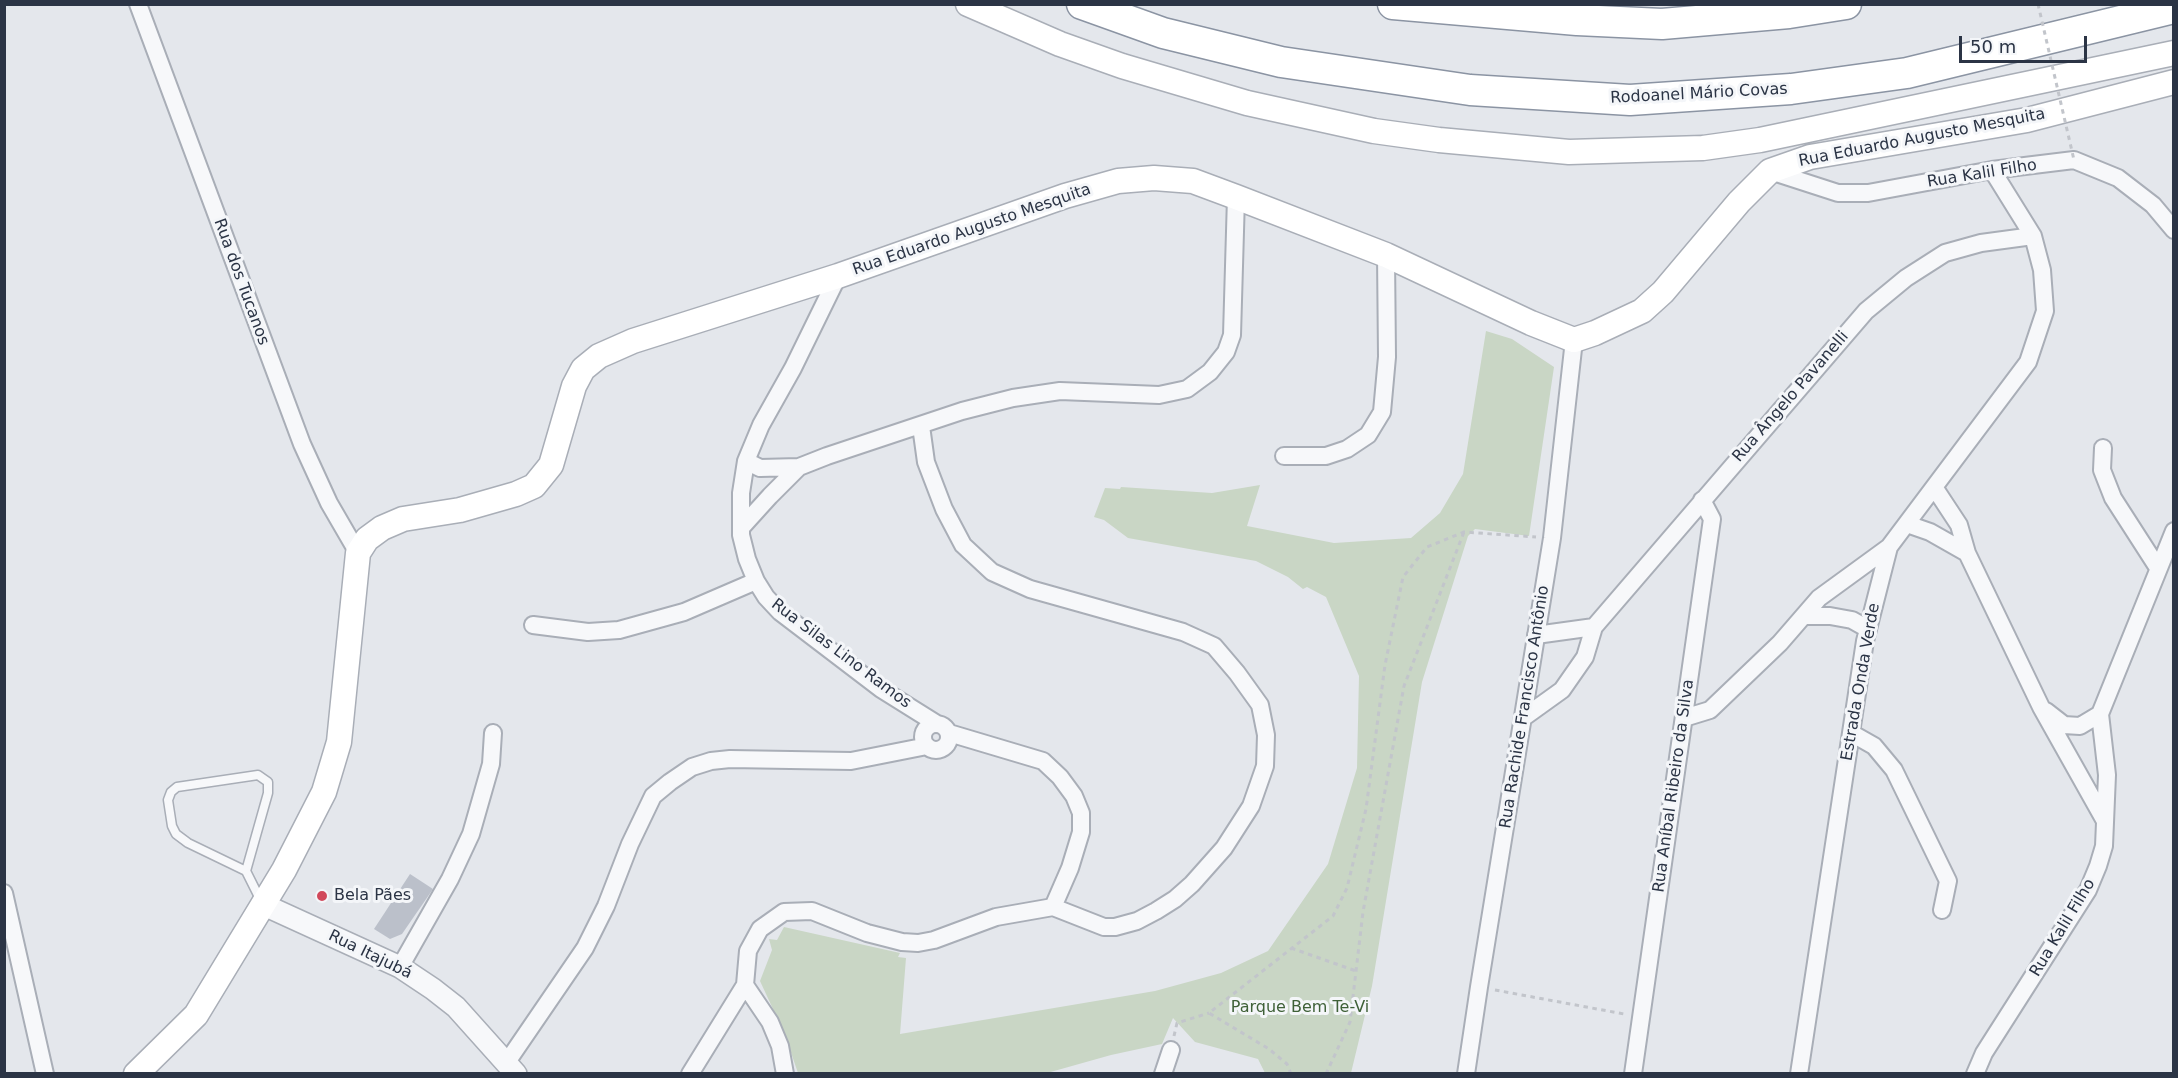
<!DOCTYPE html>
<meta charset="utf-8">
<style>
body{margin:0}
#map{position:relative;width:2178px;height:1078px;overflow:hidden;background:#e4e7ec;font-family:"DejaVu Sans",sans-serif}
canvas{display:block}
.frame{position:absolute;inset:0;border:6px solid #2b3445;pointer-events:none}
.scale{position:absolute;left:1959px;top:36px;width:128px;height:27px;box-sizing:border-box;border:3px solid #2b3445;border-top:0;padding-left:8px;font-size:18px;line-height:21px;white-space:nowrap;color:#2b3445;-webkit-text-stroke:4px #f4f6f9;paint-order:stroke}
</style>
<div id="map">
<canvas width="2178" height="1078"></canvas>
<div class="frame"></div>
<div class="scale">50 m</div>
</div>
<script>
const c = document.querySelector('canvas').getContext('2d');
c.lineJoin = 'round';
function fillPath(path, color) { c.fillStyle = color; c.fill(path, 'evenodd'); }
const toPath = rows => new Path2D(rows.map(r => 'M' + r).join(''));
function stroke(path, color, width, dash) { c.strokeStyle = color; c.lineWidth = width; c.lineCap = dash ? 'butt' : 'round'; c.setLineDash(dash || []); c.stroke(path); }
function label(font, color, halo, rows, align = 'center') {
  c.font = font + ' "DejaVu Sans",sans-serif'; c.lineWidth = 6; c.setLineDash([]); c.textBaseline = 'middle'; c.strokeStyle = halo; c.fillStyle = color; for (const [text, x, y, turn = 0] of rows) {
    c.save(); c.translate(x, y); c.rotate((+turn || 0) * Math.PI / 180); c.textAlign = isNaN(turn) ? turn : align; if (halo) c.strokeText(text, 0, 0); c.fillText(text, 0, 0); c.restore();
  }
}
const green = toPath([
 [1486,331,1512,339,1554,367,1529,536,1475,529,1468,536,1422,682,1372,986,1351,1073,1265,1073,1258,1059,1195,1042,1173,1018,1162,1044,1111,1055,1047,1073,798,1073,785,1035,760,981,772,950,769,939,777,940,784,927,900,953,898,957,906,958,900,1034,1155,991,1221,973,1268,951,1328,864,1357,768,1359,676,1326,597,1307,587,1303,589,1288,577,1256,561,1128,538,1104,520,1094,517,1105,488,1120,489,1121,487,1212,493,1260,485,1247,526,1334,543,1411,538,1440,513,1463,474]
]);
const building = toPath([
 [410,874,433,889,402,934,390,939,374,929]
]);
const path = toPath([
 [1291,948,1356,971],
 [1495,990,1624,1014],
 [1174,1036,1177,1023,1209,1013],
 [1291,1074,1287,1064,1269,1049,1209,1013,1333,916,1347,888,1366,809,1385,665,1403,577,1427,547,1464,532,1536,537],
 [1326,1074,1350,1022,1363,912,1404,686,1464,532]
]);
const service = toPath([
 [246,871,268,793,268,782,258,775,177,787,171,792,168,800,172,826,176,834,188,843,246,871,261,901]
]);
const minor = toPath([
 [138,4,302,444,329,503,358,553],
 [1770,171,1838,193,1868,193,1992,170,2074,160,2118,178,2153,205,2174,230],
 [838,276,793,368,761,425,746,461,741,493,741,535,747,559,756,581,766,597,780,612,881,689,937,724],
 [921,426,926,462,944,509,963,545,992,572,1030,589,1183,632,1214,646,1237,673,1260,705,1266,735,1265,766,1251,806,1224,848,1192,884,1175,899,1156,911,1137,921,1115,927,1104,927,1053,907],
 [2103,448,2102,470,2113,498,2158,568],
 [1284,456,1326,456,1347,449,1368,435,1382,412,1387,357,1386,255],
 [746,461,760,468,799,467,827,456,962,411,1013,398,1060,391,1159,395,1187,389,1210,372,1226,352,1232,335,1236,197],
 [1934,487,1959,525,1967,553,2041,707,2105,821],
 [1907,524,1930,532,1967,553],
 [741,528,770,496,799,467],
 [1804,616,1830,616,1852,620,1868,629],
 [533,625,588,632,619,630,684,612,756,581],
 [1594,627,1866,311,1906,278,1945,253,1981,243,2033,236],
 [2046,711,2064,725,2080,726,2100,714],
 [1523,718,1562,690,1585,657,1594,627,1536,635],
 [1684,718,1710,710,1780,643,1819,598,1889,547],
 '923 737a13 13 0 1 1 26 0a13 13 0 1 1-26 0Z',
 [949,733,1043,761,1060,777,1074,796,1081,813,1081,832,1070,868,1053,907],
 [1851,733,1874,746,1894,770,1948,881,1942,910],
 [4,893,45,1074],
 [400,967,450,879,471,834,491,764,493,733],
 [507,1062,585,948,606,906,630,844,653,796,670,782,692,767,711,761,730,759,851,761,927,746],
 [690,1074,745,985],
 [785,1074,780,1046,770,1022,745,985,748,951,760,929,784,912,812,911,867,933,902,942,918,943,934,940,996,917,1053,907],
 [1163,1074,1171,1050],
 [1466,1074,1479,987,1552,538,1574,340],
 [1633,1074,1712,519,1702,500],
 [1799,1074,1865,641,1889,547,2028,362,2045,311,2042,270,2033,236,1992,170],
 [1975,1074,1984,1053,2088,890,2098,866,2104,846,2107,775,2100,714,2174,531]
]);
const tertiary = toPath([
 [262,904,400,967,433,989,456,1007,516,1074]
]);
const secondary = toPath([
 [968,4,1060,44,1122,66,1247,103,1374,131,1439,140,1569,152,1703,148,1760,140,2174,53],
 [136,1074,196,1015,284,870,324,792,339,742,358,553,367,539,382,528,403,519,460,510,516,494,534,486,551,465,574,386,583,369,599,356,633,341,838,276,1065,196,1118,181,1154,178,1193,181,1236,197,1386,255,1531,323,1574,340,1595,333,1642,311,1663,292,1739,202,1770,171,1810,157,2027,120,2174,82]
]);
const motorway = toPath([
 [1082,4,1163,33,1281,62,1470,90,1630,100,1791,89,1907,73,2174,8],
 [1393,4,1577,20,1662,24,1789,13,1846,4]
]);
const pathBridge = toPath([
 [2038,4,2074,160]
]);
const markers = [
 [322,896,6,"#d1495b"]
];
const streetNames = [
 ["Rodoanel Mário Covas",1699,94,-3],
 ["Rua Eduardo Augusto Mesquita",1922,138,-11],
 ["Rua Kalil Filho",1982,174,-9],
 ["Rua Eduardo Augusto Mesquita",972,230,-19],
 ["Rua dos Tucanos",241,282,70],
 ["Rua Ângelo Pavanelli",1791,397,-49],
 ["Rua Silas Lino Ramos",841,654,37],
 ["Estrada Onda Verde",1861,682,-80],
 ["Rua Rachide Francisco Antônio",1525,707,-81],
 ["Rua Aníbal Ribeiro da Silva",1674,786,-82],
 ["Rua Kalil Filho",2063,928,-59],
 ["Rua Itajubá",370,955,26]
];
const poiNames = [
 ["Bela Pães",334,896]
];
const parkNames = [
 ["Parque Bem Te-Vi",1300,1008]
];
fillPath(green, '#c9d6c5');
fillPath(building, '#bbc0ca');
stroke(service, '#a9aeb7', 11);
stroke(minor, '#a9aeb7', 20);
stroke(tertiary, '#a9aeb7', 24);
stroke(secondary, '#a9aeb7', 27);
stroke(motorway, '#8b94a3', 33);
stroke(path, '#c2c5cb', 3, [4.5, 4.5]);
stroke(service, '#f7f8fa', 8);
stroke(minor, '#f7f8fa', 16);
stroke(tertiary, '#f7f8fa', 21);
stroke(secondary, '#fff', 24);
stroke(motorway, '#fff', 30);
stroke(pathBridge, '#c2c5cb', 3, [4.5, 4.5]);
for (const [x, y, r, color] of markers) { const dot = new Path2D(); dot.arc(x, y, r, 0, 2 * Math.PI); c.fillStyle = color; c.fill(dot); stroke(dot, '#f4f6f9', 2); }
label('16px', '#2b3445', '#f4f6f9', streetNames);
label('16px', '#2b3445', '#f4f6f9', poiNames, 'left');
label('16px', '#3f6138', '#f4f6f9', parkNames);
</script>
